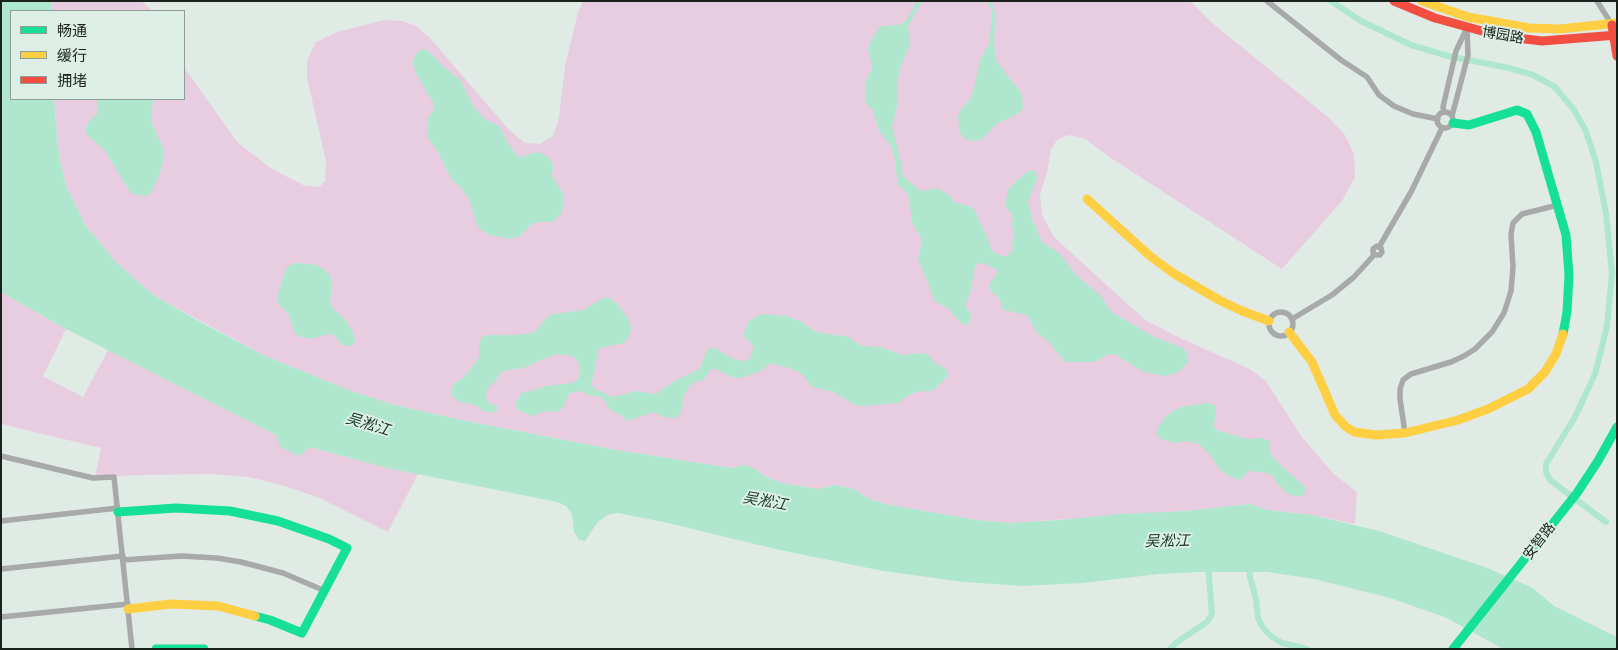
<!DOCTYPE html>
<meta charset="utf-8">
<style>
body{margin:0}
#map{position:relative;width:1618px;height:650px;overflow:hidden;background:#e1ebe6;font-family:Ubuntu,"Noto Sans SC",sans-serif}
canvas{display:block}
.frame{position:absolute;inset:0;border:2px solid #1b221e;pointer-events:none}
.legend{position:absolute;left:10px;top:10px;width:175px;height:90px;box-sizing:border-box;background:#ddefe6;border:1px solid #8f9d96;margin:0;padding:6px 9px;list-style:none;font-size:15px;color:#1b221e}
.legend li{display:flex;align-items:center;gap:10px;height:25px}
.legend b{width:25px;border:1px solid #8f9d96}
</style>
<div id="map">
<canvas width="1618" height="650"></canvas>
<div class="frame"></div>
<ul class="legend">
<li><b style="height:6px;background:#16e098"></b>畅通</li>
<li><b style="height:6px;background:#ffcf43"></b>缓行</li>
<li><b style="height:6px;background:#f24e42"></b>拥堵</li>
</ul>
</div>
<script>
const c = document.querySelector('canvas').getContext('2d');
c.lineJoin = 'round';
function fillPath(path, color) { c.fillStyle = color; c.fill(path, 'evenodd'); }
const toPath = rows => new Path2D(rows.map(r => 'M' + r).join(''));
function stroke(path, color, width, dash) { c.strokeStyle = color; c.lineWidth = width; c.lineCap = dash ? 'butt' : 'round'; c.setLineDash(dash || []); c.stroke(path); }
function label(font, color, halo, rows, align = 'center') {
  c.font = font + ' Ubuntu,"Noto Sans SC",sans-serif'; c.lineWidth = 4; c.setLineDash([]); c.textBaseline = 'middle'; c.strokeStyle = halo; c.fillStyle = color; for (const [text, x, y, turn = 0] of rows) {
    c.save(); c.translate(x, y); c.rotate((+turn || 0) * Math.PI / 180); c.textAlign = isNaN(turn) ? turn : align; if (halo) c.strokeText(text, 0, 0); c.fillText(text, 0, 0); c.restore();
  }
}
const green = toPath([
 [51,1,142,1,152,11,52,11],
 [583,1,1190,1,1211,22,1329,118,1345,135,1354,154,1355,177,1342,201,1282,269,1111,158,1085,139,1069,135,1057,140,1051,149,1047,173,1040,194,1042,215,1054,237,1145,320,1180,338,1250,369,1266,381,1301,436,1334,474,1357,492,1355,524,1312,515,1268,510,1249,504,1186,511,1009,523,977,520,890,505,869,499,854,489,835,485,817,489,782,483,767,477,753,468,745,465,732,468,616,450,466,421,395,405,351,391,263,355,153,295,116,262,86,226,67,188,59,157,54,99,184,99,184,67,237,142,272,169,303,185,319,187,325,181,326,161,307,78,307,60,316,42,337,32,384,20,402,21,416,26,430,38,510,131,525,143,540,144,553,136,559,118,565,66,578,12],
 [1,292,66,329,43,376,83,397,108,350,276,435,310,447,387,468,418,474,388,532,317,497,285,486,249,477,211,474,142,475,95,477,101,448,1,424]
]);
const water = toPath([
 [1,1,51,1,52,11,11,11,11,99,54,99,59,157,67,188,86,226,116,262,153,295,206,325,263,355,351,391,395,405,466,421,616,450,732,468,745,465,753,468,767,477,782,483,817,489,835,485,854,489,869,499,890,505,977,520,1009,523,1059,520,1120,514,1186,511,1249,504,1268,510,1312,515,1379,531,1485,567,1533,588,1554,606,1617,637,1617,649,1503,649,1447,618,1390,598,1314,579,1267,572,1201,572,1159,574,1083,583,1023,586,964,582,883,571,775,549,668,523,618,513,607,515,597,523,585,541,579,540,574,532,572,514,566,506,557,502,387,468,310,447,299,456,280,447,276,435,66,329,1,292],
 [917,1,922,1,908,27,910,45,900,68,897,87,898,103,892,127,901,163,903,176,918,189,923,191,937,188,949,195,954,202,971,207,974,209,988,239,991,250,1002,256,1007,256,1013,250,1012,243,1014,235,1012,224,1013,220,1011,213,1005,206,1008,190,1010,187,1027,172,1033,170,1035,171,1037,178,1028,201,1032,218,1042,242,1060,254,1077,276,1101,296,1109,309,1115,314,1154,337,1181,347,1185,350,1188,354,1188,362,1179,372,1164,376,1144,372,1114,354,1106,355,1097,361,1093,362,1065,362,1050,343,1036,332,1027,315,1003,310,1000,300,989,289,990,283,996,276,997,272,996,269,982,263,976,264,975,267,971,289,966,304,966,308,971,313,971,317,968,325,965,325,960,322,948,308,939,304,934,300,927,280,919,263,918,259,922,240,912,222,909,198,907,193,898,185,894,154,892,148,879,131,873,110,866,103,865,98,866,80,872,69,868,48,872,39,878,29,882,26,899,25,906,21],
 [987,1,992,1,996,15,994,42,996,60,1022,94,1023,108,1018,114,998,123,982,139,976,141,970,140,965,139,961,135,959,129,958,115,962,108,972,96,981,58,989,44,992,19,991,10],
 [424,49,429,52,443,66,460,80,474,107,485,119,499,126,508,143,519,158,537,152,542,153,552,161,553,166,552,176,563,193,564,201,562,212,555,220,551,222,538,222,532,224,520,236,510,239,490,235,484,232,479,228,476,223,470,201,461,188,452,180,448,173,438,152,427,136,428,118,433,111,433,103,417,75,412,63,416,54,419,51],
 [97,99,153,99,151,121,164,150,162,166,159,176,150,194,146,196,133,194,130,192,105,151,87,135,85,131,87,124,97,113,98,107],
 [294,263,311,264,319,266,330,275,332,283,330,302,332,307,346,321,354,334,355,341,353,345,348,346,342,345,334,335,329,334,309,339,298,336,294,331,289,315,278,303,277,298,285,271,289,266],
 [604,297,608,297,616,303,626,315,631,327,630,334,624,343,603,347,599,349,597,353,596,366,591,384,595,389,612,397,637,391,654,394,657,393,676,380,700,369,707,350,711,348,715,348,735,360,744,361,748,360,752,355,753,347,751,343,744,337,744,331,749,321,761,314,787,316,802,322,816,332,849,337,861,346,881,347,902,355,925,353,931,357,935,363,948,370,948,376,935,389,931,391,917,392,911,394,898,403,862,406,853,404,834,392,812,387,803,375,795,370,771,363,761,371,741,378,731,377,716,369,711,369,704,380,694,382,689,387,683,397,682,411,677,418,663,417,654,412,627,421,621,415,610,410,602,397,589,395,580,391,571,393,568,395,564,407,557,412,545,411,532,416,518,410,515,405,517,400,523,392,532,391,546,386,572,383,576,381,580,376,580,366,577,360,572,356,558,354,543,359,524,368,508,370,501,372,495,382,488,388,486,394,486,399,488,402,498,407,496,412,486,412,475,405,459,402,452,396,452,388,455,383,463,378,479,358,479,344,482,337,488,335,516,335,533,333,549,316,553,314,584,310],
 [1207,403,1212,404,1216,407,1214,427,1216,430,1243,438,1250,439,1262,438,1269,441,1271,456,1306,488,1306,491,1302,496,1295,496,1288,494,1277,483,1273,476,1267,473,1249,471,1240,480,1231,477,1220,470,1211,456,1199,444,1188,441,1172,443,1159,438,1156,433,1157,429,1166,416,1180,407]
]);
const canal = toPath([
 [1331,1,1361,21,1411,45,1448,56,1509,68,1533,75,1555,87,1574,110,1585,129,1596,162,1606,213,1612,273,1607,326,1595,374,1575,417,1546,464,1546,472,1550,480,1606,522],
 [1249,564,1250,577,1256,599,1258,618,1263,628,1271,636,1282,643,1307,649],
 [1170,649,1177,642,1207,622,1212,614,1208,564]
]);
const street = toPath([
 [1267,1,1341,60,1367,77,1379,95,1394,106,1413,114,1438,119],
 [1597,1,1612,25],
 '1437 120a8 8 0 1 1 16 0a8 8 0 1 1-16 0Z',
 [1444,112,1443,107,1456,51,1466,30],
 [1452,116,1468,55,1467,28],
 [1379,247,1411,192,1442,128],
 '1269 324a12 12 0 1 1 24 0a12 12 0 1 1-24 0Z',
 [1292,319,1332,295,1354,277,1374,255,1380,255,1382,252,1381,248,1377,246,1373,249,1373,252,1374,255],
 [1405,433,1400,399,1400,389,1403,380,1411,374,1451,362,1464,356,1475,349,1492,332,1504,313,1511,291,1513,267,1511,234,1513,223,1522,214,1558,205],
 [1,456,93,478,114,477,132,649],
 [1,521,118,508],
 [123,560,181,556,217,558,241,562,283,573,325,591],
 [1,569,123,556],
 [1,617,128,604]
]);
const fast = toPath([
 [1453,123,1469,125,1517,110,1527,114,1536,132,1566,235,1569,275,1567,312,1563,334],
 [118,512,176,508,230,511,278,521,329,539,347,548,302,633,270,620,255,616],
 [156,649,204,649],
 [1453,649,1577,493,1598,461,1617,427]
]);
const slow = toPath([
 [1422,1,1468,17,1529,28,1560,29,1617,23],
 [1087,199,1150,256,1173,273,1219,300,1242,311,1269,321],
 [1289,332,1312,362,1335,415,1346,427,1354,432,1376,435,1405,433,1458,420,1488,409,1528,389,1545,372,1556,354,1563,334],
 [128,609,171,604,218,606,255,616]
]);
const jam = toPath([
 [1394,1,1435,18,1500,36,1542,41,1617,35],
 [1612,25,1617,56]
]);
const streetNames = [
 ["博园路",1503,35,10],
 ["安智路",1539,541,-52]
];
const waterNames = [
 ["吴淞江",368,424,17],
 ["吴淞江",765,501,10],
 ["吴淞江",1167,541,-1]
];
fillPath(green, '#e8cde0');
fillPath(water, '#afe7ce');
stroke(canal, '#afe7ce', 6);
stroke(street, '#a8a9a9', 5.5);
stroke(fast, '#16e098', 9);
stroke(slow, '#ffcf43', 9);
stroke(jam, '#f24e42', 9);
label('14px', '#1b221e', '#ddefe6', streetNames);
label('italic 15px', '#123527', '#ddefe6', waterNames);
</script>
